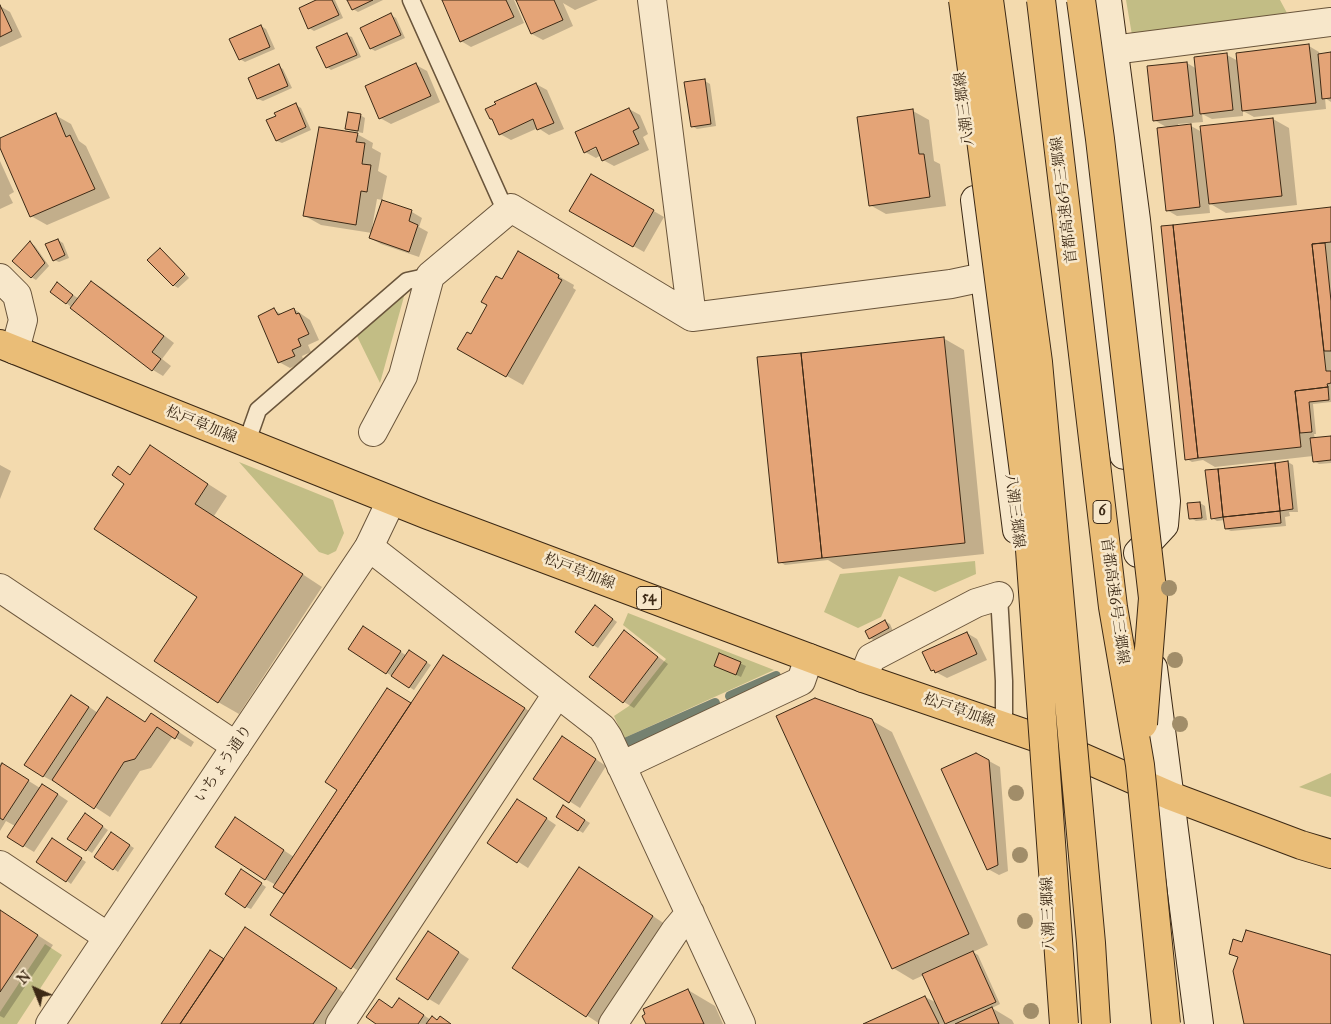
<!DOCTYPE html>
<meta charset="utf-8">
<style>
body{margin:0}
#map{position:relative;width:1331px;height:1024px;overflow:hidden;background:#f3daae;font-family:"IM FELL Great Primer",serif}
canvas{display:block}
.north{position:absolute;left:10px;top:964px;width:50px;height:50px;-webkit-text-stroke:4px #f7e7ca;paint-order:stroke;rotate:316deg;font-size:14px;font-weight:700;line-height:20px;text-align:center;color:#3c2915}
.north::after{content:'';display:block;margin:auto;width:18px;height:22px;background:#3c2915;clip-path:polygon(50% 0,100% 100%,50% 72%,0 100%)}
</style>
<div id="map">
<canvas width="1331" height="1024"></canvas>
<div class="north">N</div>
</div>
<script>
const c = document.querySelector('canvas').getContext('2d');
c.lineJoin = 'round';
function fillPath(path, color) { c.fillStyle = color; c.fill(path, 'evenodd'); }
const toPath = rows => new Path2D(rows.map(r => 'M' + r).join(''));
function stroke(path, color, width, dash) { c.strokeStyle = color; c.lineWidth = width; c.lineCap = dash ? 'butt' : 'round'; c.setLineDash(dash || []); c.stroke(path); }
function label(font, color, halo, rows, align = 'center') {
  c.font = font + ' "IM FELL Great Primer","Noto Serif JP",serif'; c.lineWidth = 5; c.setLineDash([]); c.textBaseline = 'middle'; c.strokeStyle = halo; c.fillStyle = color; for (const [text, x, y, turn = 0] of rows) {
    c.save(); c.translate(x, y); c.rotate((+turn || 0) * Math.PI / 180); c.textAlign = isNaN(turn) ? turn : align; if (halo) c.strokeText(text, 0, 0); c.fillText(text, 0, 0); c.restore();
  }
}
const green = toPath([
 [1126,0,1280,0,1287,13,1132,35],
 [405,293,380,383,357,336],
 [239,462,333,500,344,533,336,551,328,555,319,552],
 [975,561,976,574,935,592,899,576,881,617,858,628,824,612,840,574],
 [628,613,774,670,624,738,614,716,629,706,666,659,623,625],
 [1331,773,1331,797,1299,787],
 [45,944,62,955,17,1024,0,1024,0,1012]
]);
const shadow = toPath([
 [319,0,335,0,343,18,314,31,309,28],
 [349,0,383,0,358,12,353,9],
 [444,0,514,0,524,23,471,47,461,41],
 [517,0,598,0,575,10,563,3,573,26,543,40,532,34],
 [0,6,10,12,22,37,0,47],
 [391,15,396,18,405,38,375,51,370,48],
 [261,26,266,29,275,49,245,62,240,59],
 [347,35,352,37,361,57,331,70,327,67],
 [1309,46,1319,52,1320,55,1331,54,1331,102,1325,98,1326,109,1254,117,1243,111,1243,116,1212,119,1202,114,1203,122,1178,124,1179,127,1191,126,1202,132,1273,119,1289,128,1297,205,1226,213,1209,203,1210,213,1177,216,1167,210,1168,128,1154,120,1187,63,1197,69,1227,55,1238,61],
 [416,65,427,71,440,102,391,124,380,118],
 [278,66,283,69,292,88,263,101,258,99],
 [705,81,710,84,716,126,697,129,692,126],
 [536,84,547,90,564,129,549,135,538,128,511,140,500,134,494,120,491,118],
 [296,105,301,108,311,130,282,143,277,141,277,116],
 [629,109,640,115,648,134,643,137,649,150,614,166,603,160,601,155,596,158,585,152],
 [601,143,602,146,590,151,590,149],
 [913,111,929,120,934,161,940,164,946,206,886,214,870,205],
 [55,115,71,124,79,141,86,146,110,198,47,225,31,216,0,145,0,139],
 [360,115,365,118,363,133,352,131,347,128],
 [357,134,373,143,372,148,381,153,378,171,387,176,382,200,377,199,372,228,373,229,383,202,412,212,422,218,419,227,428,232,419,257,381,244,370,238,372,233,321,225,305,216],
 [0,161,14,192,9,195,13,203,0,209],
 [591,175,664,217,644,252,571,211],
 [1331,209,1331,402,1313,404,1316,434,1314,434,1315,439,1331,437,1331,463,1319,464,1314,461,1313,456,1215,467,1203,460,1192,462,1187,459],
 [58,240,63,243,69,258,59,262,54,260],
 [31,243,35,246,49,266,36,280,31,277],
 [160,250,165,253,189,278,178,288,173,285],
 [518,253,574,285,573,288,576,290,523,385,459,349,471,336],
 [92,282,102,288,174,343,162,359,171,366,163,376,153,370,66,303,62,287,79,299],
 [294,309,310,320,319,340,308,345,311,352,302,356,304,362,290,368,279,362,274,310,283,315],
 [943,338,964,350,984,554,843,569,828,560,785,565,780,562],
 [150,447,227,496,214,516,322,587,239,714,218,702,199,597,126,483,118,468,131,476],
 [1288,462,1293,465,1298,512,1289,512,1290,516,1285,517,1286,526,1231,531,1226,529,1225,520,1217,521,1212,518],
 [0,465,11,471,0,499],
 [1200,503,1205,506,1207,520,1196,521,1191,518],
 [601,610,617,622,598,648,593,645],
 [885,621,890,624,893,631,875,641,870,638],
 [624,632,668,664,634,708,624,702],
 [967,633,977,639,987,660,947,678,932,670],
 [374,634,407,656,409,652,431,665,414,690,387,673],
 [720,654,746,666,741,677,720,668],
 [444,656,540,718,368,977,272,915,286,894,276,885,265,879,245,825,294,857,403,698,412,704],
 [107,698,146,723,167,724,194,742,191,747,173,736,151,768,140,771,110,817,55,781,54,782,43,776,82,702,98,713],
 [871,720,892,732,988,945,973,952,978,955,1000,1004,992,1008,1012,1020,1014,1024,866,1024,925,997,937,1003,924,975,913,980,893,968],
 [573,744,606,766,580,808,535,779],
 [989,761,1000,767,1008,871,999,875,988,869],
 [0,763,40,788,53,791,68,801,34,852,24,846,15,826,6,821,0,831],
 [528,806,556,825,528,868,489,843],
 [563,807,590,823,583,833,578,830],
 [90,818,108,830,92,853,69,838],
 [111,834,134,848,118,872,114,869],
 [57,843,86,862,71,884,67,881],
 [580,868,668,926,600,1024,514,968],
 [247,874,266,887,251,909,246,907],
 [0,911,53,945,4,1018,0,1016],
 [246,928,352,998,335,1024,162,1024,211,951,225,959],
 [439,939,469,959,439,1005,429,999],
 [688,990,715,1006,723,1024,647,1024],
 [410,1006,431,1020,450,1024,378,1024,393,1009]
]);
const stream = toPath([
 [730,696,776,676],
 [627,742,715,703]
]);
const building = toPath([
 [316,0,332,0,339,15,308,29,299,8,316,0],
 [347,0,373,0,352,10,347,0],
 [442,0,506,0,514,17,460,42,442,0],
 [516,0,554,0,563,20,531,34,516,0],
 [0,5,12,31,0,37,0,5],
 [391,13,401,35,370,49,360,28,391,13],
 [261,25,270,47,239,60,229,39,261,25],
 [347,33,357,55,326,68,316,47,347,33],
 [1309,44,1316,103,1242,111,1236,53,1309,44],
 [1331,52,1331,98,1322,99,1318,54,1331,52],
 [1227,53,1233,110,1200,114,1194,57,1227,53],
 [1187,62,1193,116,1153,121,1147,66,1187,62],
 [416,63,431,96,379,119,365,86,416,63],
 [279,64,288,86,257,99,248,78,279,64],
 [705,79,711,124,691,127,684,82,705,79],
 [536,83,554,123,537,130,533,119,499,135,492,119,490,119,485,109,496,104,494,102,536,83],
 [296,103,306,127,276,141,266,120,276,116,274,113,296,103],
 [629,108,639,128,633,131,639,144,602,161,596,147,584,153,575,132,629,108],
 [913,109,919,154,924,154,930,197,869,206,857,117,913,109],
 [348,112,361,114,358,131,345,129,348,112],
 [56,113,66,137,70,135,95,189,30,217,0,148,0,138,56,113],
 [1273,118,1282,196,1209,204,1200,126,1273,118],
 [1191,124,1200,207,1166,211,1157,128,1191,124],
 [319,127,358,133,356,142,365,143,362,164,371,165,367,192,361,191,356,225,303,216,319,127],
 [591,174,654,210,633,247,569,211,591,174],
 [382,200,412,210,409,221,418,225,409,252,369,238,382,200],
 [1331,207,1331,242,1312,244,1326,371,1331,371,1331,383,1327,384,1328,387,1295,391,1301,447,1198,458,1173,225,1331,207],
 [1173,225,1198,458,1185,460,1161,226,1173,225],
 [58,239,65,255,53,261,45,244,58,239],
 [30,241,45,263,31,278,12,261,30,241],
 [1325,243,1331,301,1331,351,1324,351,1312,244,1325,243],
 [160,248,185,274,173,286,147,260,160,248],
 [518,251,559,275,558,278,562,280,506,377,457,349,467,332,471,334,487,305,481,302,496,276,502,279,518,251],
 [91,281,164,336,152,352,161,359,152,371,70,308,91,281],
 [57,282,73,295,66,304,50,292,57,282],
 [274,308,278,315,294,308,296,314,299,313,309,334,298,339,301,346,292,350,295,356,278,363,258,316,274,308],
 [944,337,965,543,822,558,801,353,944,337],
 [801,353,822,558,778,563,757,357,801,353],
 [1328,387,1329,400,1309,402,1312,432,1300,433,1295,391,1328,387],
 [1331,436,1331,460,1313,462,1310,438,1331,436],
 [150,445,208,484,195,504,303,574,218,703,154,661,197,597,94,529,124,484,112,475,118,466,130,475,150,445],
 [1288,461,1293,509,1280,511,1275,463,1288,461],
 [1275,463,1280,511,1223,517,1218,469,1275,463],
 [1218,469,1223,517,1211,519,1205,470,1218,469],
 [1200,502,1202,518,1189,519,1187,503,1200,502],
 [1280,511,1281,523,1225,529,1223,517,1280,511],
 [595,605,613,619,593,646,575,632,595,605],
 [885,620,889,628,869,639,865,631,885,620],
 [363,626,401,651,386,674,348,649,363,626],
 [624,630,658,657,623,703,589,677,624,630],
 [967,632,977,654,935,673,934,670,931,671,922,652,967,632],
 [409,650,427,662,409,688,391,676,409,650],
 [719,653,741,662,736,675,714,666,719,653],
 [443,655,525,708,351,969,270,915,443,655],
 [387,688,411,703,284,894,273,887,337,790,325,782,387,688],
 [71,695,89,707,43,777,24,765,71,695],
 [107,697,145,722,151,713,179,732,175,739,157,727,135,759,124,762,94,809,52,780,107,697],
 [815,698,872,719,969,934,892,969,776,716,815,698],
 [562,736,596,759,569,803,533,779,562,736],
 [976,753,989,760,998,865,987,870,941,769,976,753],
 [2,763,29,780,3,820,0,818,0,767,2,763],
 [42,784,58,794,23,847,7,837,42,784],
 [517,799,547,818,517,863,487,843,517,799],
 [563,805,585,820,578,831,556,817,563,805],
 [85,813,103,826,86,851,67,839,85,813],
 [235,817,284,850,265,880,215,847,235,817],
 [111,832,130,845,113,870,94,857,111,832],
 [52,838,82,858,66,882,36,862,52,838],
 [579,867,653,916,586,1017,512,968,579,867],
 [241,869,262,883,245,908,225,894,241,869],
 [0,910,38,935,0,992,0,910],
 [245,927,337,988,313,1024,180,1024,245,927],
 [1246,930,1331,955,1331,1024,1244,1024,1233,971,1238,957,1229,954,1233,939,1242,942,1246,930],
 [428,931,459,952,428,1000,396,979,428,931],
 [210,950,224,959,180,1024,161,1024,210,950],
 [973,951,996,1002,945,1024,922,974,973,951],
 [688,989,704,1024,646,1024,642,1016,645,1014,643,1009,688,989],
 [925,996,939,1024,863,1024,925,996],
 [399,998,424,1015,418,1024,376,1024,366,1017,379,999,392,1008,399,998],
 [992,1007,999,1024,955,1024,992,1007],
 [432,1016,437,1020,440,1016,451,1024,426,1024,432,1016]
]);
const service = toPath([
 [411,0,506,212],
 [246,444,258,410,407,281,430,276],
 [999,596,1004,681,1004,727]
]);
const minor = toPath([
 [652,0,692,317],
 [1113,50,1331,22],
 [0,278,17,295,23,320,15,350],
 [373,432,403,376,430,276,511,208,692,317,951,284,984,277],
 [369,547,602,728,608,737,741,1024],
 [0,588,236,746],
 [863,678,871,658,976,603,999,596],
 [621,766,801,681,809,658],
 [0,865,108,937],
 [340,1024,557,694],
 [613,1024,675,931,690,913]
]);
const tertiary = toPath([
 [50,1024,369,547,391,501]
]);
const secondary = toPath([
 [1062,0,1072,92,1124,455],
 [1107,0,1136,220,1166,501,1164,525,1138,553],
 [975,200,1017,530],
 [1153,668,1199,1024]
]);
const primary = toPath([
 [0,344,428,515,863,678,1038,738,1171,796,1301,845,1331,854]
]);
const motorwayBridge = toPath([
 [963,0,1025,480,1064,1024],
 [989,0,1038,362,1091,943,1096,1024],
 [1041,0,1113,607,1140,765,1166,1024],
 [1081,0,1100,139,1153,598,1143,724]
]);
const trees = [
 [1169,588],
 [1175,660],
 [1180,724],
 [1016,793],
 [1020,855],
 [1025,921],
 [1031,1011]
];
const shields = [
 [1102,512,18],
 [649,598,25]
];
const shieldNames = [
 ["6",1102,512],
 ["54",649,598]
];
const streetNames = [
 ["八潮三郷線",965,109,-97],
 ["首都高速6号三郷線",1065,200,-97],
 ["松戸草加線",201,425,22],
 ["八潮三郷線",1014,511,83],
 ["松戸草加線",579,572,21],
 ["首都高速6号三郷線",1114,601,82],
 ["松戸草加線",959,711,19],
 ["いちょう通り",224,764,-56],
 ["八潮三郷線",1049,914,-92]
];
fillPath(green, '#c2bd85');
fillPath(shadow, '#0003');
stroke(stream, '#758170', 10);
fillPath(building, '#e4a477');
stroke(building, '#3c2915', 1);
stroke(service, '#6a553b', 19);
stroke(minor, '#6a553b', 30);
stroke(tertiary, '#6a553b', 30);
stroke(secondary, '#3c2915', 30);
stroke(primary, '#3c2915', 30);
stroke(service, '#f7e7ca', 16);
stroke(minor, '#f7e7ca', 28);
stroke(tertiary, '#f7e7ca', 28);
stroke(secondary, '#f7e7ca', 28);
stroke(primary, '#eabd77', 28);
stroke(motorwayBridge, '#3c2915', 30, []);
stroke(motorwayBridge, '#eabd77', 28);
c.fillStyle = '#a18d69';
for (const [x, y] of trees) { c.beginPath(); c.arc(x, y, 8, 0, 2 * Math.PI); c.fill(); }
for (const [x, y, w] of shields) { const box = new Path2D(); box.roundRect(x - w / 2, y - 11.5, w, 23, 4); c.fillStyle = '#f7e7ca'; c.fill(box); stroke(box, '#3c2915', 1); }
label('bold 14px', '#3c2915', null, shieldNames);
label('15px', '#3c2915', '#f7e7ca', streetNames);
</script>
